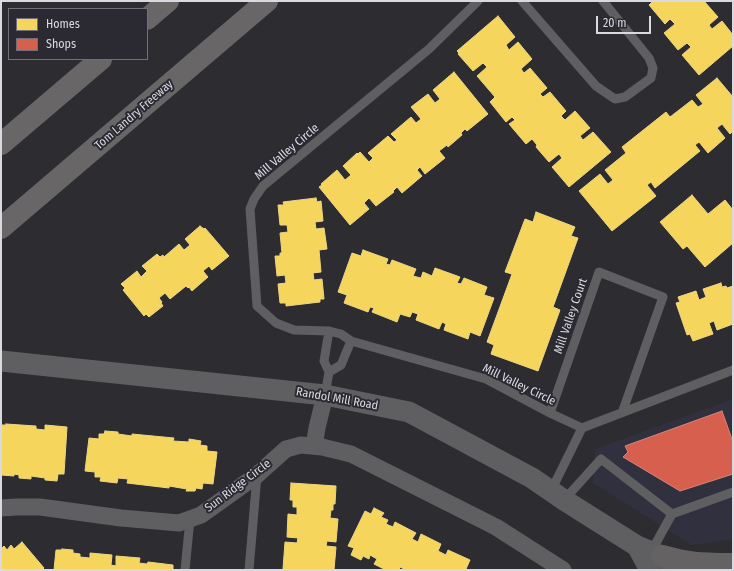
<!DOCTYPE html>
<style>
body{margin:0}
#map{position:relative;width:734px;height:571px;overflow:hidden;background:#2c2c31;font-family:"Fira Sans Condensed",sans-serif}
canvas{display:block}
.frame{position:absolute;inset:0;border:2px solid #d9d9df;pointer-events:none}
.legend{position:absolute;left:8px;top:8px;width:140px;height:52px;box-sizing:border-box;background:#2b2a33;border:1px solid #717078;margin:0;padding:5px 7px;list-style:none;font-size:12px;color:#d9d9df}
.legend li{display:flex;align-items:center;gap:8px;height:20px}
.legend b{width:20px;border:1px solid #717078}
.scale{position:absolute;left:596px;top:16px;width:55px;height:18px;box-sizing:border-box;border:2px solid #d9d9df;border-top:0;padding-left:5px;font-size:12px;line-height:14px;white-space:nowrap;color:#d9d9df;-webkit-text-stroke:3px #2b2a33;paint-order:stroke}
</style>
<div id="map">
<canvas width="734" height="571"></canvas>
<div class="frame"></div>
<ul class="legend">
<li><b style="height:11px;background:#f6d55c"></b>Homes</li>
<li><b style="height:11px;background:#d6604d"></b>Shops</li>
</ul>
<div class="scale">20 m</div>
</div>
<script>
const c = document.querySelector('canvas').getContext('2d');
c.lineJoin = 'round';
function fillPath(path, color) { c.fillStyle = color; c.fill(path, 'evenodd'); }
const toPath = rows => new Path2D(rows.map(r => 'M' + r).join(''));
function stroke(path, color, width, dash) { c.strokeStyle = color; c.lineWidth = width; c.lineCap = dash ? 'butt' : 'round'; c.setLineDash(dash || []); c.stroke(path); }
function label(font, color, halo, rows, align = 'center') {
  c.font = font + ' "Fira Sans Condensed",sans-serif'; c.lineWidth = 4; c.setLineDash([]); c.textBaseline = 'middle'; c.strokeStyle = halo; c.fillStyle = color; for (const [text, x, y, turn = 0] of rows) {
    c.save(); c.translate(x, y); c.rotate((+turn || 0) * Math.PI / 180); c.textAlign = isNaN(turn) ? turn : align; if (halo) c.strokeText(text, 0, 0); c.fillText(text, 0, 0); c.restore();
  }
}
const built = toPath([
 [733,399,733,539,692,545,593,483,595,449]
]);
const homes = toPath([
 [653,1,704,1,718,17,709,25,712,29,722,21,733,35,733,46,699,75,682,55,691,47,687,43,678,50,664,33,675,24,670,19,665,24,649,5,653,1],
 [498,16,515,37,506,45,509,50,518,42,532,59,521,69,524,73,530,68,547,88,540,94,543,97,550,92,566,111,561,116,565,120,575,111,590,128,580,136,583,140,593,132,611,152,569,187,552,167,562,158,559,154,549,162,536,147,537,145,532,139,526,144,509,124,515,120,512,117,506,122,490,102,495,97,477,76,487,67,483,63,473,71,458,54,459,53,457,51,498,16],
 [454,72,488,114,467,131,465,129,461,133,462,135,448,147,447,145,439,151,445,158,425,174,420,167,417,170,422,176,402,193,397,187,393,191,394,192,376,206,369,198,364,203,369,209,350,225,319,187,322,185,321,184,337,170,345,180,351,175,343,166,357,153,358,154,360,152,369,162,373,158,368,153,388,136,394,142,397,140,391,134,411,117,416,123,421,119,411,107,428,94,435,103,440,99,433,90,454,72],
 [717,78,733,97,733,131,730,134,722,124,717,128,725,138,708,153,699,142,695,145,700,151,655,188,651,182,647,185,656,196,612,231,579,191,600,174,608,184,613,180,605,170,626,153,622,147,666,112,670,117,692,100,698,107,703,104,696,95,717,78],
 [692,195,708,214,725,200,733,210,733,243,705,267,687,246,683,249,660,222,692,195],
 [316,198,317,202,321,201,323,221,315,222,316,229,324,228,327,249,319,250,321,272,313,273,314,280,322,279,324,299,320,299,320,302,286,306,286,303,280,303,278,284,286,283,285,275,277,276,275,256,280,256,280,253,282,253,280,233,288,232,287,225,280,225,278,205,284,205,283,202,316,198],
 [536,212,575,227,571,236,578,238,553,307,560,310,538,371,491,354,494,345,487,342,512,274,505,272,525,219,533,222,536,212],
 [200,226,204,229,205,228,229,256,212,270,209,266,203,271,208,277,192,291,189,287,188,288,186,286,170,299,165,293,159,298,162,302,161,303,163,306,149,317,146,314,144,316,123,290,125,288,121,284,137,271,141,277,147,271,142,266,157,254,160,257,163,255,164,257,179,244,184,250,190,245,185,239,200,226],
 [363,250,388,259,386,264,390,265,392,260,416,269,413,276,421,278,423,272,432,276,435,268,460,277,457,283,461,284,464,278,487,287,484,295,494,298,480,336,470,332,468,339,444,330,446,324,442,322,439,329,416,320,418,314,412,312,410,317,400,314,397,322,372,312,374,308,370,307,368,312,344,303,347,295,338,292,352,253,361,256,363,250],
 [721,283,722,287,726,286,727,288,733,286,733,324,717,330,714,321,709,323,713,334,693,341,690,334,687,335,676,303,680,302,678,297,696,291,699,300,706,297,703,289,721,283],
 [6,424,36,426,36,429,45,430,45,425,67,427,64,474,58,474,57,481,45,480,45,478,31,476,31,479,19,478,19,475,14,474,14,476,1,475,1,425,6,425,6,424],
 [105,431,118,432,118,434,132,436,132,434,174,438,173,441,189,442,189,439,201,441,200,445,207,446,207,451,217,452,213,484,203,483,202,489,196,488,195,491,186,491,187,489,169,486,169,488,127,483,128,479,118,478,117,483,100,481,101,477,95,477,95,472,85,471,89,438,99,439,99,434,104,434,105,431],
 [291,483,336,486,335,504,333,504,333,510,331,510,330,518,338,519,336,542,327,541,326,546,336,547,334,570,294,570,283,569,285,542,297,543,298,538,287,537,288,514,297,515,297,507,293,507,293,500,290,500,291,483],
 [374,508,384,513,381,517,388,520,386,524,393,527,395,522,416,533,412,539,418,542,421,534,441,544,438,551,446,555,448,550,470,560,466,569,469,570,404,570,404,569,400,567,399,570,386,570,374,564,377,559,370,555,369,559,363,556,361,560,351,555,354,548,348,546,365,511,371,514,374,508],
 [22,542,44,568,42,570,1,570,1,549,4,546,7,550,11,545,14,549,22,542],
 [62,549,73,550,73,553,80,554,80,557,90,558,90,553,112,555,111,565,116,566,116,556,140,558,139,563,147,564,148,562,173,565,173,570,54,570,56,550,62,550,62,549]
]);
const shops = toPath([
 [722,411,733,442,733,474,680,491,623,457,628,452,625,446,722,411]
]);
const service = toPath([
 [478,1,429,49,263,186,254,199,250,209,257,306,276,323,294,330,329,331,341,334,351,341,486,379,550,413,582,428],
 [522,1,596,86,615,99,625,97,651,78,653,68,649,58,603,1],
 [329,372,341,365,351,341],
 [325,395,329,372,324,361,329,331],
 [550,413,599,272,663,297,622,413],
 [551,491,582,428,733,370],
 [564,500,601,459,672,514],
 [651,552,672,514,733,492],
 [185,570,190,519],
 [249,570,257,475]
]);
const minor = toPath([
 [314,446,317,428,325,395],
 [1,508,16,507,40,507,121,518,179,523,201,515,257,475,286,449,301,445,322,447,351,454,496,527,563,570]
]);
const tertiary = toPath([
 [1,361,325,395,409,412,532,478,564,500,637,546,662,556,675,567],
 [637,546,650,570]
]);
const secondary = toPath([
 [662,556,678,560,697,563,719,564,733,564]
]);
const motorway = toPath([
 [147,19,168,1],
 [1,144,101,59],
 [1,228,267,1]
]);
const streetNames = [
 ["Tom Landry Freeway",134,115,-41],
 ["Mill Valley Circle",287,152,-40],
 ["Mill Valley Court",571,316,-71],
 ["Mill Valley Circle",519,385,26],
 ["Randol Mill Road",337,399,10],
 ["Sun Ridge Circle",238,486,-37]
];
fillPath(built, '#31303e');
fillPath(homes, '#f6d55c');
stroke(homes, '#edd683', 1);
fillPath(shops, '#d6604d');
stroke(shops, '#d78479', 1);
stroke(service, '#5f5e60', 9);
stroke(minor, '#5f5e60', 17);
stroke(tertiary, '#5f5e60', 21);
stroke(secondary, '#646262', 22);
stroke(motorway, '#686667', 22);
label('12px', '#d9d9df', '#2b2a33', streetNames);
</script>
